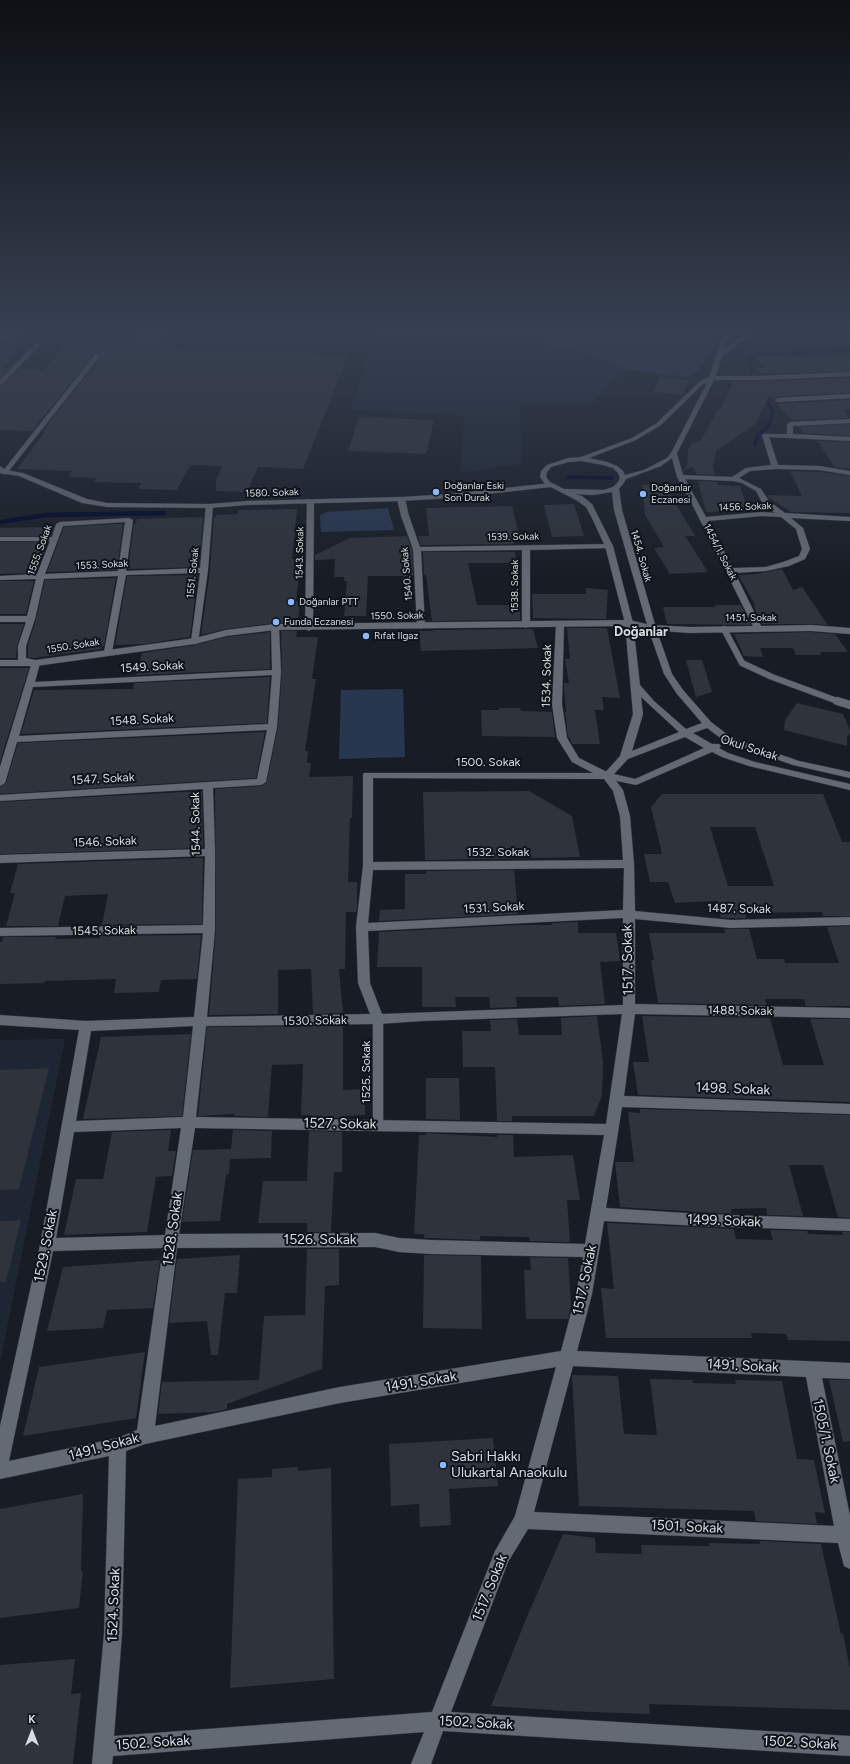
<!DOCTYPE html>
<meta charset="utf-8">
<style>
body{margin:0}
#map{position:relative;width:850px;height:1764px;overflow:hidden;background:#181d25;font-family:Figtree,sans-serif}
canvas{display:block}
.north{position:absolute;left:12px;top:1712px;width:40px;height:40px;-webkit-text-stroke:3px #0f141b;paint-order:stroke;rotate:0deg;font-size:11px;font-weight:700;line-height:16px;text-align:center;color:#d9dde2}
.north::after{content:'';display:block;margin:auto;width:14px;height:18px;background:#d9dde2;clip-path:polygon(50% 0,100% 100%,50% 72%,0 100%)}
</style>
<div id="map">
<canvas width="850" height="1764"></canvas>
<div class="north">K</div>
</div>
<script>
const c = document.querySelector('canvas').getContext('2d');
c.lineJoin = 'round';
function fillPath(path, color) { c.fillStyle = color; c.fill(path, 'evenodd'); }
const toPath = rows => new Path2D(rows.map(r => 'M' + r).join(''));
function stroke(path, color, width, dash) { c.strokeStyle = color; c.lineWidth = width; c.lineCap = dash ? 'butt' : 'round'; c.setLineDash(dash || []); c.stroke(path); }
function label(font, color, halo, rows, align = 'center') {
  c.font = font + ' Figtree,sans-serif'; c.lineWidth = 4; c.setLineDash([]); c.textBaseline = 'middle'; c.strokeStyle = halo; c.fillStyle = color; for (const [text, x, y, turn = 0] of rows) {
    c.save(); c.translate(x, y); c.rotate((+turn || 0) * Math.PI / 180); c.textAlign = isNaN(turn) ? turn : align; if (halo) c.strokeText(text, 0, 0); c.fillText(text, 0, 0); c.restore();
  }
}
const built = toPath([
 [376,333,499,333,498,336,581,352,625,369,589,405,520,402,522,464,460,473,464,416,351,410,366,360],
 [65,1039,0,1362,0,1040]
]);
const green = toPath([
 [499,333,717,333,718,336,696,373,687,377,625,369,581,352,497,336],
 [388,508,394,530,321,532,320,515,327,512],
 [403,689,405,757,339,759,341,690]
]);
const streamFar1 = toPath([
 [752,377,750,357,850,349],
 [755,445,758,435,768,427,773,411,762,394],
 [568,477,612,478]
]);
const stream = toPath([
 [0,522,46,515,164,513]
]);
const building = toPath([
 [19,333,26,333,4,368,9,369,0,378,0,340,13,340],
 [135,333,166,333,160,342,174,342,170,349,348,355,303,469,258,467,247,492,216,491,216,480,222,466,190,465,177,490,138,489,141,483,94,482,96,478,68,477,72,471,17,469,45,432,42,432,100,358,101,355,98,352,94,354,32,431,0,430,0,387,19,369,44,370,70,338,131,339],
 [792,355,795,357,850,355,850,371,762,374,756,368,766,368,755,356],
 [660,376,689,380,683,395,654,392],
 [850,378,850,393,778,396,774,400,769,396,755,424,716,451,713,467,715,475,696,474,694,468,691,467,683,471,687,465,688,449,693,442,700,442,718,409,721,409,733,382],
 [850,400,850,409,843,409,849,418,792,420,775,402,778,404],
 [359,417,434,420,426,454,348,451],
 [850,424,850,436,804,433,798,427],
 [818,441,850,442,850,469,834,467],
 [790,471,819,472,850,476,850,513,791,512,768,497,767,495,802,496],
 [698,481,717,482,718,485,740,486,748,511,706,512],
 [664,484,695,536,685,536,708,572,670,574,654,548,664,547,645,515,642,485],
 [574,504,584,536,552,537,544,505],
 [512,506,520,539,513,539,514,544,421,545,418,536,429,536,426,508],
 [297,509,292,559,301,559,296,601,300,601,298,622,275,623,226,629,201,635,210,570,214,517,216,517,216,515,238,514,238,510],
 [203,517,199,567,128,569,134,524,136,523,137,519],
 [113,524,123,524,117,570,47,572,64,527],
 [54,527,51,536,0,536,0,528],
 [407,536,412,549,413,576,368,576,366,616,344,616,347,581,344,581,344,577,334,577,335,559,315,560,315,555,350,538],
 [0,542,48,542,36,573,0,574],
 [423,552,515,552,516,563,468,563,477,605,520,605,520,620,432,621,426,575,424,575],
 [782,569,793,590,802,587,828,625,811,624,762,624,753,605,756,606,738,575,756,574],
 [198,575,190,637,144,644,115,645,127,576],
 [116,578,104,646,102,646,101,649,33,658,28,657,28,646,36,619,45,580],
 [0,581,34,581,26,614,0,614],
 [586,588,608,590,606,619,533,618,532,594,586,594],
 [715,605,741,605,751,625,667,624,663,607,716,607],
 [0,624,24,624,17,646,16,658,0,658],
 [567,628,607,628,620,698,602,697,604,710,595,710,600,744,572,744,570,738,568,737,565,712,566,712,564,689,564,683,569,683,565,659,570,659],
 [524,629,533,629,538,648,421,651,419,631,433,631,433,630],
 [281,631,297,631,296,637,318,637,312,679,316,679,305,751,308,751,307,763,311,763,309,777,353,776,352,818,350,818,348,882,357,882,357,908,356,912,346,912,345,969,339,969,343,1013,313,1014,311,969,278,970,278,1014,209,1015,216,929,215,789,261,786,267,782,278,727,282,672],
 [270,632,270,669,136,675,142,653,195,645,226,637],
 [811,632,835,634,848,652,820,652,821,655,796,655,793,648,760,648,763,657,744,656,734,634],
 [686,660,702,660,712,692,696,697],
 [0,668,29,668,0,762],
 [270,677,267,723,21,734,34,690,133,689,134,683],
 [797,703,843,714,850,730,850,734,847,736,847,746,784,730,785,720],
 [499,708,520,708,521,711,552,712,555,737,482,736,481,710,499,710],
 [265,732,256,778,0,794,0,787,6,783,18,743],
 [202,791,203,848,0,854,0,802],
 [529,791,572,816,580,857,425,860,423,792],
 [662,794,823,794,842,842,850,842,850,916,823,916,822,912,745,913,746,918,721,918,717,901,675,903,668,882,650,882,644,854,662,854,651,807],
 [710,827,755,827,774,886,728,886],
 [203,858,202,924,102,925,108,894,65,896,58,926,6,926,15,893,10,893,18,864],
 [514,870,518,914,379,921,380,910,405,909,405,874,426,874,426,871],
 [578,922,578,933,616,933,620,961,600,962,605,1004,559,1006,558,997,516,997,517,1007,490,1008,489,997,455,997,456,1007,422,1007,422,967,377,967,379,932,519,925,552,925,552,923],
 [850,926,850,1006,806,1006,804,999,765,999,767,1005,658,1003,651,960,654,960,649,933,725,933,724,929,749,929,757,959,784,959,785,963,839,963,827,927],
 [201,935,197,979,161,980,159,992,114,993,116,979,45,981,44,983,0,984,0,942,2,942,3,937,56,937,55,939,100,938,100,936],
 [597,1016,603,1062,602,1095,594,1116,512,1116,512,1121,497,1121,495,1067,463,1067,462,1031,491,1031,490,1020,517,1019,519,1035,562,1035,561,1018],
 [642,1016,770,1018,783,1065,824,1065,810,1019,850,1019,850,1102,638,1095,633,1062,649,1062],
 [343,1026,343,1090,365,1089,365,1115,343,1116,343,1118,310,1117,310,1115,301,1115,303,1064,272,1065,268,1117,234,1116,234,1114,198,1116,207,1027],
 [191,1034,182,1116,83,1119,101,1037],
 [49,1068,19,1189,0,1190,0,1070],
 [426,1078,459,1078,460,1120,426,1119],
 [640,1109,850,1115,850,1218,838,1217,823,1165,789,1165,803,1216,767,1215,766,1208,731,1209,732,1214,620,1207,615,1162,634,1162,628,1112,640,1113],
 [171,1130,168,1151,176,1151,172,1176,156,1177,147,1232,64,1235,76,1179,103,1179,112,1132],
 [233,1130,272,1131,271,1158,230,1159,229,1174,226,1175,220,1221,182,1222,193,1150,231,1149],
 [309,1131,342,1132,342,1172,334,1172,331,1232,307,1232,307,1223,258,1223,263,1181,307,1181],
 [426,1133,497,1137,497,1135,513,1135,514,1157,573,1155,580,1200,567,1200,570,1242,530,1241,529,1237,480,1236,480,1240,431,1238,424,1238,424,1234,414,1234,419,1135,426,1135],
 [21,1220,6,1282,0,1282,0,1221],
 [607,1223,734,1229,736,1239,773,1240,770,1230,807,1231,808,1234,843,1235,842,1232,850,1232,850,1341,788,1340,786,1334,751,1333,752,1338,606,1338,601,1288,614,1289],
 [307,1249,339,1249,339,1285,325,1286,322,1369,227,1404,227,1409,214,1412,158,1414,162,1382,259,1380,264,1316,305,1315],
 [240,1255,237,1293,225,1293,218,1355,211,1355,207,1321,169,1323,177,1259],
 [424,1255,481,1256,482,1329,423,1328],
 [530,1257,568,1258,571,1305,568,1319,526,1319,524,1270,531,1270],
 [160,1260,153,1308,107,1310,103,1328,47,1331,63,1267],
 [145,1352,136,1418,23,1436,39,1367],
 [572,1375,618,1376,624,1434,657,1435,650,1379,692,1380,693,1383,736,1384,735,1380,782,1381,797,1459,814,1460,825,1513,815,1512,817,1524,756,1521,754,1511,579,1506],
 [829,1380,850,1380,850,1441,843,1442],
 [493,1438,498,1486,449,1489,451,1525,420,1527,419,1504,391,1506,389,1444],
 [298,1467,298,1471,331,1468,334,1679,230,1688,238,1479,272,1477,272,1469],
 [83,1494,81,1571,83,1571,79,1608,0,1618,0,1509],
 [563,1534,595,1538,596,1553,642,1554,641,1545,710,1546,709,1543,760,1544,760,1541,821,1544,841,1634,843,1634,850,1669,850,1710,649,1704,650,1714,566,1711,491,1706,526,1619],
 [75,1659,71,1694,81,1693,73,1764,0,1764,0,1665]
]);
const serviceFar3 = toPath([
 [0,383,37,345],
 [0,469,5,472,97,356]
]);
const serviceFar2 = toPath([
 [724,629,742,663,772,677,840,702]
]);
const serviceFar1 = toPath([
 [837,701,850,705]
]);
const service = toPath([
 [378,1019,378,1125]
]);
const minor = toPath([
 [12,333,18,333,13,338,0,339,0,335,10,335,12,333],
 [850,372,850,376,757,380,712,380,709,378,712,376,757,376,850,372],
 [850,394,850,398,778,402,775,400,778,398,850,394],
 [850,419,850,423,793,426,793,434,850,437,850,441,769,437,778,465,819,466,850,471,850,475,819,470,775,469,750,471,739,478,761,489,769,501,785,513,850,517,850,521,791,518,803,528,810,549,805,559,789,566,766,571,735,573,761,626,811,625,850,628,850,634,811,631,689,633,649,630,648,628,649,626,652,625,689,627,753,626,692,504,677,477,671,454,672,453,677,454,683,475,732,477,746,468,771,465,762,435,763,434,787,434,787,424,790,422,850,419],
 [685,479,733,481,742,483,756,491,763,504,775,513,762,512,706,517,685,479],
 [762,516,781,517,796,529,802,549,799,556,783,562,766,567,733,568,708,521,762,516],
 [398,497,405,499,409,516,420,547,609,544,613,546,609,548,530,550,530,625,526,628,522,625,522,550,421,551,425,626,421,629,417,626,413,549,401,516,397,499,398,497],
 [307,499,314,501,313,628,309,631,305,628,307,499],
 [206,504,213,506,208,570,198,643,195,644,191,641,200,573,126,575,112,652,108,655,104,652,118,576,44,579,35,619,26,646,26,658,39,661,40,663,35,682,272,670,271,627,275,624,279,627,281,672,277,727,266,782,261,785,213,788,215,852,215,929,207,1017,370,1014,358,983,356,927,363,866,363,775,364,773,593,773,572,762,557,738,552,704,556,625,560,622,564,625,562,704,567,738,579,758,611,774,623,790,630,816,634,864,635,911,731,920,850,917,850,925,731,928,635,919,635,1004,850,1008,850,1018,635,1014,624,1096,850,1104,850,1114,622,1107,606,1208,701,1214,850,1219,850,1231,701,1226,604,1221,592,1294,577,1351,850,1363,850,1379,822,1378,850,1516,850,1569,844,1566,838,1543,528,1529,508,1562,451,1712,850,1736,850,1756,443,1731,431,1764,411,1764,424,1732,113,1756,112,1764,92,1764,104,1634,109,1456,0,1479,0,1426,40,1245,79,1030,0,1025,0,1015,86,1021,194,1017,203,933,0,936,0,928,203,925,205,856,0,863,0,855,205,849,203,789,0,801,0,795,257,779,267,730,17,742,5,783,0,786,0,767,31,665,19,662,18,660,18,646,26,622,0,622,0,616,27,616,36,579,0,580,0,576,37,574,50,541,0,541,0,537,52,537,56,524,60,522,129,518,133,520,126,571,200,568,206,504],
 [125,522,118,571,45,574,63,526,125,522],
 [272,675,268,724,19,736,33,687,272,675],
 [373,778,604,779,613,791,620,816,623,860,373,862,373,778],
 [624,868,623,910,368,923,373,870,624,868],
 [623,918,623,1005,382,1014,370,983,368,931,623,918],
 [622,1014,606,1124,196,1117,206,1026,378,1024,422,1021,622,1014],
 [193,1026,183,1117,76,1121,91,1031,193,1026],
 [181,1128,165,1235,56,1238,74,1132,181,1128],
 [195,1128,604,1135,585,1244,431,1240,399,1238,375,1233,179,1234,195,1128],
 [375,1247,399,1252,431,1254,583,1257,576,1294,561,1351,340,1387,155,1426,177,1248,375,1247],
 [163,1248,137,1430,118,1438,9,1461,53,1251,163,1248],
 [573,1366,806,1377,834,1526,534,1512,573,1366],
 [556,1367,515,1516,495,1551,432,1712,114,1736,122,1634,126,1451,145,1444,340,1403,556,1367]
]);
const tertiary = toPath([
 [0,469,23,473,87,499,107,503,209,504,247,501,401,497,450,494,551,483,555,485,551,487,450,498,401,501,247,505,209,508,107,507,82,503,19,476,0,473,0,469],
 [629,620,655,626,656,628,652,631,629,626,275,630,226,636,195,644,36,666,0,666,0,660,36,660,195,638,226,630,275,624,629,620]
]);
const secondary = toPath([
 [724,333,730,333,724,350,742,336,743,333,749,333,747,338,722,357,715,378,676,455,661,466,626,479,623,484,619,489,622,510,656,628,672,674,683,690,711,722,732,738,799,761,850,772,850,778,793,765,726,742,707,728,693,733,712,744,719,744,721,746,719,748,728,753,755,762,850,784,850,790,749,766,722,757,712,752,636,785,603,778,602,776,620,756,633,714,625,623,605,546,591,516,586,507,576,500,545,484,540,477,541,471,547,465,568,458,581,457,632,438,657,423,699,382,709,377,724,333],
 [707,383,671,453,667,458,644,470,625,475,623,471,617,466,607,462,589,458,636,440,661,425,703,384,707,383],
 [581,461,603,465,613,468,618,473,620,478,618,482,613,487,604,490,564,489,550,482,546,477,547,472,551,467,569,462,581,461],
 [612,492,614,510,648,628,664,674,677,694,702,723,686,729,654,701,640,685,633,623,613,546,592,504,582,496,575,494,593,495,612,492],
 [641,697,679,732,632,751,643,714,641,697],
 [685,737,704,748,635,779,614,774,628,759,685,737]
]);
const markers = [
 [436,492,4,"#8eb8fd"],
 [643,494,4,"#8eb8fd"],
 [291,602,4,"#8eb8fd"],
 [276,622,4,"#8eb8fd"],
 [366,636,4,"#8eb8fd"],
 [443,1465,4,"#8eb8fd"]
];
const farPoinames = [
 ["Doğanlar Eski",444,486],
 ["Son Durak",444,498],
 ["Doğanlar",651,488],
 ["Eczanesi",651,500],
 ["Doğanlar PTT",299,602],
 ["Funda Eczanesi",284,622],
 ["Rıfat Ilgaz",374,636]
];
const farStreetnames = [
 ["1580. Sokak",272,493,-2],
 ["1456. Sokak",745,507,-2],
 ["1539. Sokak",513,537,-1],
 ["1555. Sokak",40,550,-70],
 ["1454/1. Sokak",720,552,63],
 ["1543. Sokak",300,553,-89],
 ["1454. Sokak",641,556,74],
 ["1553. Sokak",102,565,-3],
 ["1551. Sokak",193,573,-84],
 ["1540. Sokak",407,574,-95],
 ["1538. Sokak",515,586,-90],
 ["1550. Sokak",397,616,-1],
 ["1451. Sokak",751,618],
 ["1550. Sokak",73,646,-9]
];
const streetNames = [
 ["1549. Sokak",152,667,-3],
 ["1534. Sokak",547,676,-89],
 ["1548. Sokak",142,720,-3],
 ["Okul Sokak",749,748,18],
 ["1500. Sokak",488,762],
 ["1547. Sokak",103,779,-3],
 ["1544. Sokak",196,824,-91],
 ["1546. Sokak",105,842,-2],
 ["1532. Sokak",498,852],
 ["1531. Sokak",494,908,-3],
 ["1487. Sokak",739,909,1],
 ["1545. Sokak",104,931,-1],
 ["1488. Sokak",740,1011,1],
 ["1530. Sokak",315,1021,-1],
 ["1525. Sokak",366,1072,-90]
];
const farDistrictnames = [
 ["Doğanlar",641,632]
];
const nearStreetnames = [
 ["1517. Sokak",628,960,-91],
 ["1498. Sokak",733,1089,2],
 ["1527. Sokak",340,1124,1],
 ["1499. Sokak",724,1221,2],
 ["1528. Sokak",173,1229,-82],
 ["1526. Sokak",320,1240],
 ["1529. Sokak",46,1246,-79],
 ["1517. Sokak",585,1280,-78],
 ["1491. Sokak",743,1366,3],
 ["1491. Sokak",421,1382,-9],
 ["1505/1. Sokak",826,1441,78],
 ["1491. Sokak",104,1447,-15],
 ["1501. Sokak",687,1527,3],
 ["1517. Sokak",490,1588,-68],
 ["1524. Sokak",114,1605,-88],
 ["1502. Sokak",476,1723,3],
 ["1502. Sokak",153,1743,-4],
 ["1502. Sokak",800,1743,3]
];
const nearPoinames = [
 ["Sabri Hakkı",451,1457],
 ["Ulukartal Anaokulu",451,1473]
];
fillPath(built, '#1e2634');
fillPath(green, '#283750');
stroke(streamFar1, '#000828', 3.5);
stroke(stream, '#000828', 4.5);
fillPath(building, '#2e333c');
stroke(serviceFar3, '#33363d', 5.5);
stroke(serviceFar2, '#33363d', 7);
stroke(serviceFar1, '#33363d', 9);
stroke(service, '#33363d', 12);
stroke(minor, '#33363d', 1);
stroke(tertiary, '#33363d', 1);
stroke(secondary, '#33363d', 1);
stroke(serviceFar3, '#646a74', 4.5);
stroke(serviceFar2, '#646a74', 6);
stroke(serviceFar1, '#646a74', 8);
stroke(service, '#646a74', 10);
fillPath(minor, '#646a74');
fillPath(tertiary, '#646a74');
fillPath(secondary, '#646a74');
const sky = c.createLinearGradient(0, 0, 0, 580);
sky.addColorStop(0, '#0d1014');
sky.addColorStop(0.57, '#374051');
sky.addColorStop(1, '#37405100');
c.fillStyle = sky;
c.fillRect(0, 0, 850, 580);
for (const [x, y, r, color] of markers) { const dot = new Path2D(); dot.arc(x, y, r, 0, 2 * Math.PI); c.fillStyle = color; c.fill(dot); stroke(dot, '#0f141b', 1.5); }
label('10px', '#d9dde2', '#0f141b', farPoinames, 'left');
label('10px', '#d9dde2', '#0f141b', farStreetnames);
label('12px', '#d9dde2', '#0f141b', streetNames);
label('bold 13px', '#d9dde2', '#0f141b', farDistrictnames);
label('14px', '#d9dde2', '#0f141b', nearStreetnames);
label('14px', '#d9dde2', '#0f141b', nearPoinames, 'left');
</script>
